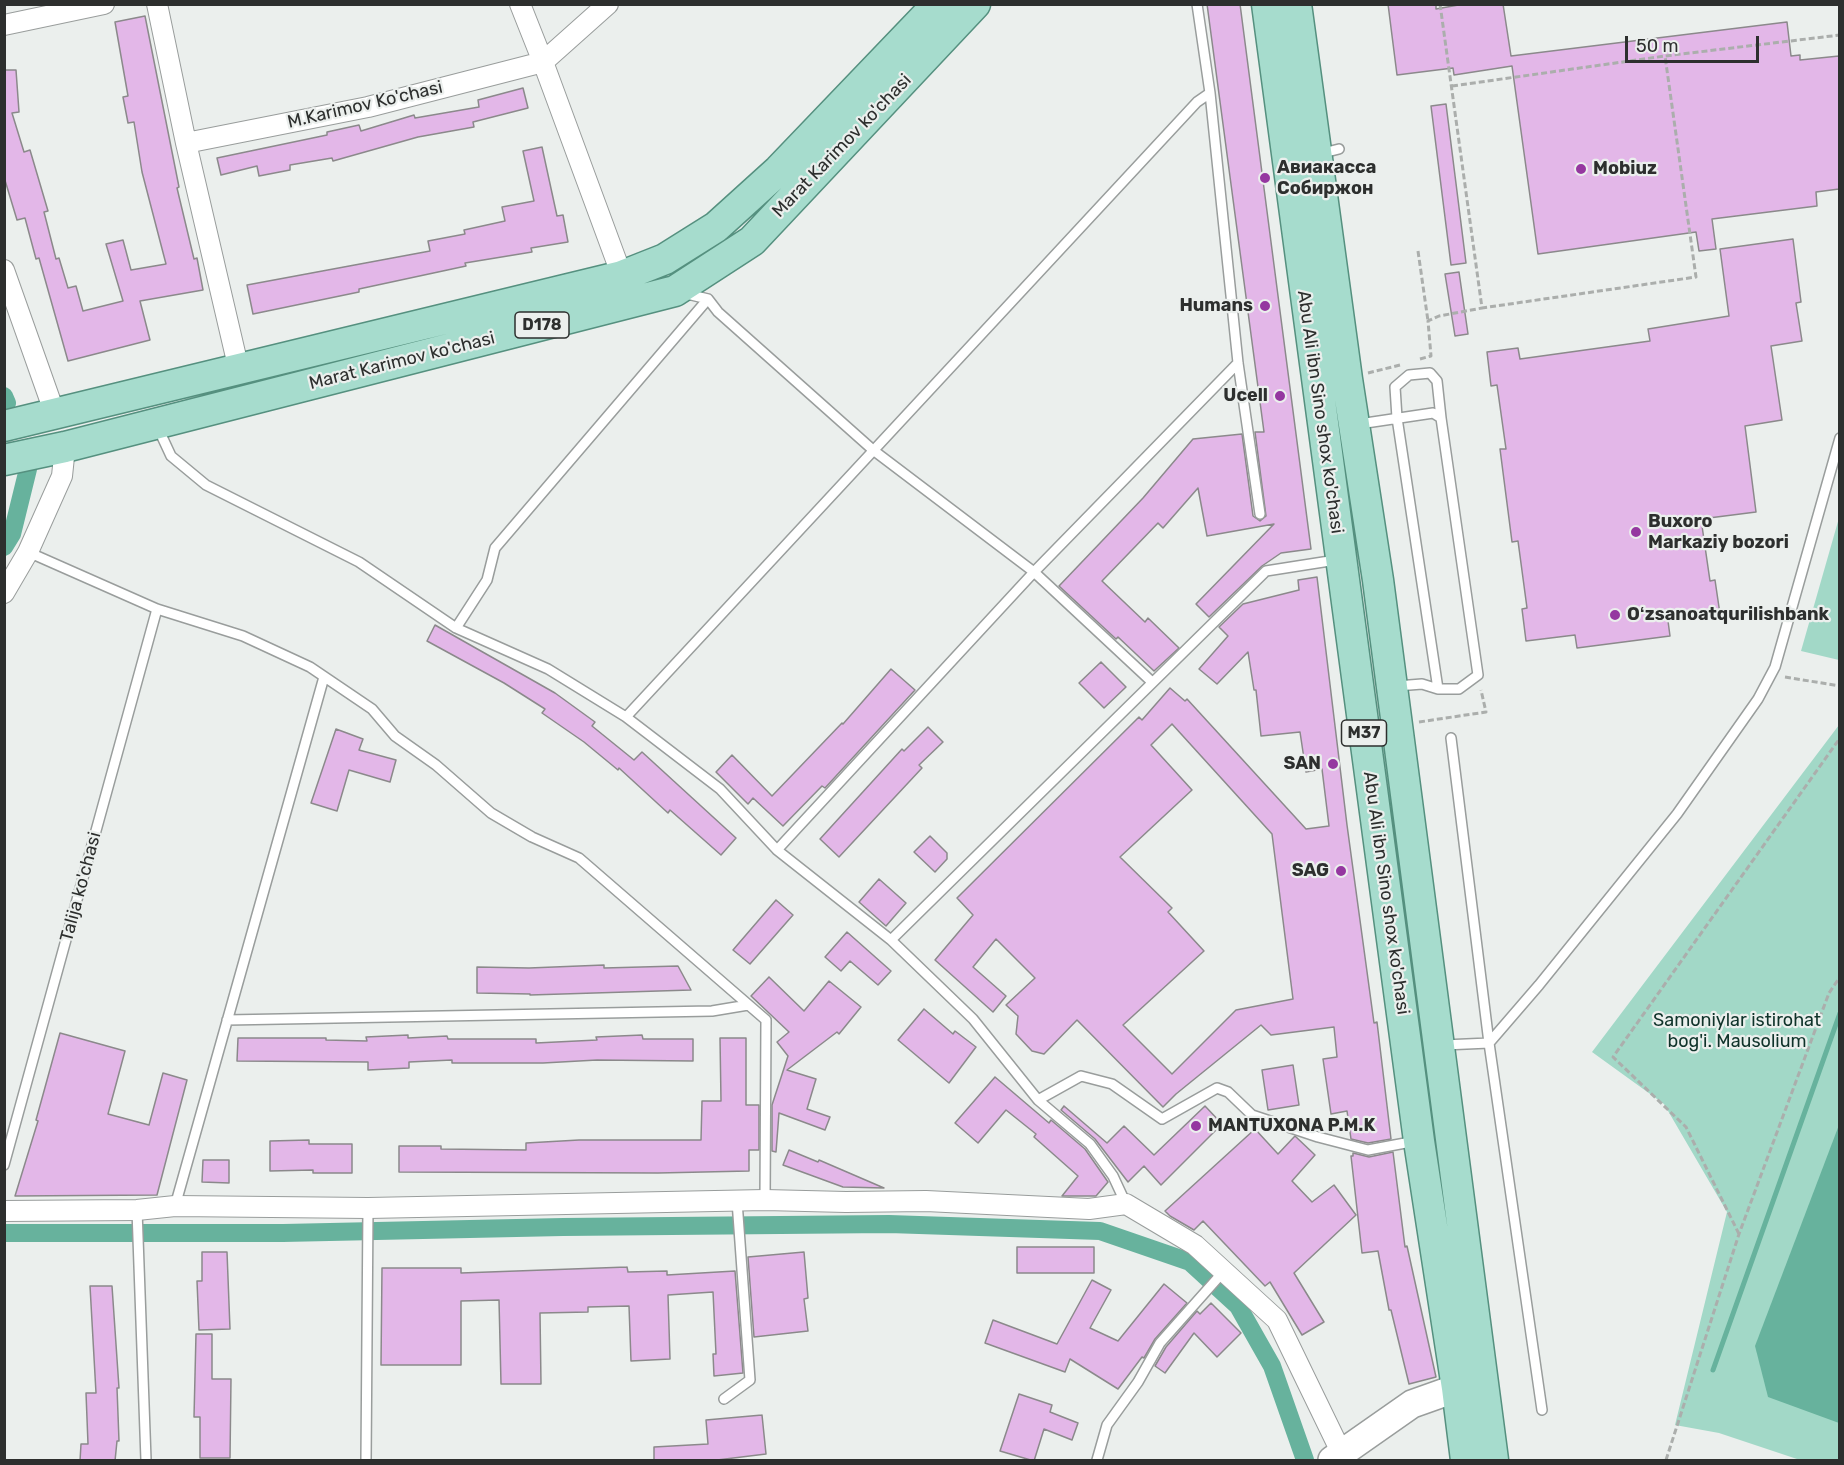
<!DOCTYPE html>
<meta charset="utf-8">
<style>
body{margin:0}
#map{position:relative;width:1844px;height:1465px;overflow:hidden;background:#ebefed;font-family:Rubik,sans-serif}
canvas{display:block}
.frame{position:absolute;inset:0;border:6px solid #2d2f2e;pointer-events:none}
.scale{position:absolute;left:1625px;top:36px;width:134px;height:27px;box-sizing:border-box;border:3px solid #2d2f2e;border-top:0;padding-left:8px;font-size:18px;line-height:21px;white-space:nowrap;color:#2d2f2e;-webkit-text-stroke:4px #ebefed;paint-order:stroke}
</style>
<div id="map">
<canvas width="1844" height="1465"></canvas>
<div class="frame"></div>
<div class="scale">50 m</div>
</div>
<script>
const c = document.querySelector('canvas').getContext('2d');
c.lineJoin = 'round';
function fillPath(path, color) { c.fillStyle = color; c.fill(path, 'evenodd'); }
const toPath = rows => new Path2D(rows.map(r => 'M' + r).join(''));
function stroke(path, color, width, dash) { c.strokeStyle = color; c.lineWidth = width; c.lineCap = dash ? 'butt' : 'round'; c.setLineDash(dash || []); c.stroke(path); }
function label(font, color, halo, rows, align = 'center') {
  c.font = font + ' Rubik,sans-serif'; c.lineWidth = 4.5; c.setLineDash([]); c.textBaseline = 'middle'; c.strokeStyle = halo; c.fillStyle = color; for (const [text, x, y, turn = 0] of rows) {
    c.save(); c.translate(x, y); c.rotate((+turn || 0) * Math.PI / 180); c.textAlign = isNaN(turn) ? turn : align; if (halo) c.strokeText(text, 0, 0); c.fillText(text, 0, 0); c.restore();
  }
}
const green = toPath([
 [1839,518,1839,660,1801,651],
 [1839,725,1839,1460,1800,1460,1719,1433,1675,1425,1727,1212,1664,1104,1592,1052]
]);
const water = toPath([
 [1839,1125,1840,1423,1839,1423,1768,1397,1755,1346]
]);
const stream = toPath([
 [1713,1370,1840,1013]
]);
const canal = toPath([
 [4,396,7,403],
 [4,547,12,534,28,469],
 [4,1233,283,1233,563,1227,889,1224,1100,1231,1190,1262,1238,1306,1272,1366,1305,1460]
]);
const building = toPath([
 [1207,4,1240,4,1311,549,1281,553,1262,566,1209,617,1196,604,1274,524,1207,536,1198,488,1163,528,1158,523,1102,581,1145,622,1148,618,1179,648,1154,671,1118,637,1116,639,1059,586,1143,498,1193,439,1242,434,1253,516,1260,521,1266,516,1255,432,1264,432,1207,4],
 [1388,4,1436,4,1436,9,1464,4,1503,4,1511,56,1787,22,1791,56,1800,55,1800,60,1839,56,1839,189,1816,192,1817,206,1712,219,1716,249,1699,251,1696,232,1538,254,1512,66,1454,75,1453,68,1397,75,1388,4],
 [145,16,179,187,177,188,194,259,197,258,203,290,140,301,150,340,68,361,39,258,36,259,25,218,17,220,4,177,4,70,16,70,19,112,12,113,24,152,30,150,48,211,44,212,56,259,59,258,68,288,76,286,83,311,123,301,106,244,123,240,131,270,166,264,142,172,134,122,128,123,123,97,128,96,115,22,145,16],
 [523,88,528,108,473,122,474,127,418,137,333,161,332,158,290,165,290,170,259,176,257,166,221,175,217,158,327,135,327,132,359,125,361,131,414,115,415,118,479,107,478,100,523,88],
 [1446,104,1466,263,1451,265,1431,106,1446,104],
 [542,147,557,216,563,215,568,242,531,248,532,252,465,263,466,266,359,289,359,292,253,314,247,285,430,251,428,241,465,234,464,230,505,221,502,207,534,201,523,151,542,147],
 [1793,239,1801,302,1796,303,1802,341,1771,346,1782,420,1745,426,1756,512,1701,519,1710,581,1715,580,1720,614,1668,621,1670,636,1577,648,1575,635,1526,641,1522,609,1527,608,1518,541,1512,542,1500,449,1506,449,1497,385,1491,386,1487,352,1518,348,1520,359,1650,341,1648,329,1729,316,1720,249,1793,239],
 [1459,272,1468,334,1455,336,1445,274,1459,272],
 [1317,577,1347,825,1374,1023,1377,1022,1391,1139,1368,1143,1351,1139,1347,1111,1331,1114,1323,1059,1337,1057,1334,1027,1271,1035,1261,1025,1176,1094,1163,1107,1077,1020,1044,1054,1032,1051,1016,1034,1018,1016,1006,1005,1035,978,996,939,973,967,1006,996,993,1012,935,960,973,915,957,898,1139,717,1142,720,1170,688,1185,701,1187,699,1306,829,1329,826,1322,769,1306,772,1300,732,1261,736,1256,690,1254,690,1248,652,1217,684,1199,669,1228,636,1219,627,1243,604,1299,590,1298,580,1317,577],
 [1172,724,1272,834,1293,999,1236,1010,1172,1074,1123,1025,1204,951,1168,912,1172,908,1120,857,1192,790,1151,745,1172,724],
 [435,625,555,693,595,722,592,726,634,760,642,752,736,838,721,855,670,810,668,813,619,768,618,770,584,742,542,713,545,709,504,683,427,641,435,625],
 [1101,662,1126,687,1104,708,1079,683,1101,662],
 [891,669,915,690,825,788,822,786,783,826,753,798,748,804,716,772,732,755,772,796,842,723,843,724,891,669],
 [928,727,943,742,919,765,922,768,839,857,820,839,902,749,904,751,928,727],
 [336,729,363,739,359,750,396,760,390,782,349,770,337,811,311,803,336,729],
 [930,836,947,853,947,859,935,872,914,852,930,836],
 [879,879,906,903,886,926,859,902,879,879],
 [776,900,793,915,750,964,733,950,776,900],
 [847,932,891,971,878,985,850,961,841,971,825,957,847,932],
 [604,965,604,968,678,966,691,990,530,995,530,994,477,993,477,967,529,968,604,965],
 [769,977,804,1011,829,981,861,1007,839,1034,837,1032,787,1070,816,1079,807,1109,830,1117,825,1130,779,1113,776,1152,772,1151,772,1105,788,1056,777,1042,789,1032,751,996,769,977],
 [924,1009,953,1034,955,1031,976,1047,949,1083,898,1040,924,1009],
 [60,1033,125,1051,108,1114,149,1125,163,1073,187,1080,157,1195,15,1196,38,1121,36,1120,60,1033],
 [408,1035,408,1038,447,1036,448,1039,536,1039,536,1043,597,1040,596,1037,642,1035,643,1039,693,1039,693,1061,597,1060,543,1063,452,1063,452,1060,409,1062,409,1068,368,1070,368,1062,237,1061,238,1038,326,1038,326,1040,367,1041,366,1037,408,1035],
 [720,1038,746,1038,746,1105,759,1105,759,1150,749,1150,749,1171,658,1173,399,1172,399,1146,441,1146,441,1149,526,1150,526,1143,579,1140,701,1140,702,1101,721,1101,720,1038],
 [1293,1065,1299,1105,1268,1110,1262,1070,1293,1065],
 [995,1077,1049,1123,1051,1120,1085,1149,1108,1182,1096,1196,1062,1196,1078,1176,1034,1137,1036,1134,1006,1110,978,1143,955,1123,995,1077],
 [1064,1106,1107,1143,1124,1126,1154,1155,1205,1106,1222,1124,1161,1185,1144,1166,1128,1182,1095,1139,1061,1110,1064,1106],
 [1255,1129,1278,1154,1295,1136,1315,1155,1292,1181,1312,1202,1334,1185,1356,1215,1294,1273,1324,1322,1302,1335,1270,1282,1265,1286,1203,1221,1194,1230,1170,1216,1165,1211,1255,1129],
 [309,1140,309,1144,352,1144,352,1173,313,1173,313,1170,270,1171,270,1141,309,1140],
 [789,1150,818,1162,819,1160,884,1188,843,1187,783,1165,789,1150],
 [1393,1152,1405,1247,1407,1246,1436,1377,1409,1384,1391,1310,1389,1310,1378,1251,1362,1253,1351,1156,1353,1156,1353,1153,1369,1157,1393,1152],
 [203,1160,229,1160,229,1183,202,1182,203,1160],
 [1017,1247,1094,1247,1094,1273,1017,1273,1017,1247],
 [202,1252,227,1252,230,1329,199,1330,197,1281,202,1281,202,1252],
 [804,1252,808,1298,804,1299,808,1331,754,1337,748,1257,804,1252],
 [627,1267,628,1272,667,1271,667,1275,735,1271,743,1373,714,1376,713,1354,716,1354,713,1292,668,1295,670,1359,631,1361,629,1306,588,1307,588,1312,540,1313,541,1384,501,1384,499,1300,461,1301,461,1365,381,1365,382,1268,461,1268,461,1273,627,1267],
 [1092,1280,1111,1290,1090,1328,1118,1341,1164,1284,1187,1303,1155,1339,1144,1358,1142,1357,1118,1389,1070,1359,1065,1372,985,1343,993,1320,1057,1344,1092,1280],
 [90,1286,112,1286,119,1388,117,1388,119,1441,117,1441,115,1461,80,1461,81,1444,88,1444,86,1393,96,1393,90,1286],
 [1211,1303,1241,1333,1217,1357,1194,1333,1165,1373,1155,1366,1166,1347,1197,1311,1200,1314,1211,1303],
 [196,1334,212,1334,212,1379,231,1379,230,1458,200,1458,200,1417,194,1417,196,1334],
 [1019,1394,1052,1405,1050,1412,1078,1423,1072,1440,1044,1429,1034,1461,1000,1451,1019,1394],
 [762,1415,766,1454,709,1461,654,1461,654,1447,708,1444,706,1420,762,1415]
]);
const path = toPath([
 [1440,4,1482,308,1696,277,1665,56,1840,35],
 [1452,86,1665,56],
 [1418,251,1428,321],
 [1420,359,1431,356,1428,321,1439,316,1482,308],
 [1368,373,1400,365],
 [1785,677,1840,686],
 [1419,722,1486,712,1481,690],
 [1739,1234,1686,1127,1613,1057,1840,738],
 [1666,1460,1739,1234,1829,993,1840,977]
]);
const lane = toPath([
 [1197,4,1210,93,1238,363,1260,514],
 [1319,154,1339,149],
 [683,293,708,299,718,312,873,450,1034,572,1152,682],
 [1359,424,1433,413,1441,418,1478,675,1459,689,1438,689,1422,684,1397,686],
 [158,428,171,456,206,485,359,562,456,628,548,669,626,717,720,789,777,850,891,940,973,1019,1038,1100,1090,1144,1113,1176,1126,1204],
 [28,552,157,609,243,636,310,667,372,709,395,736,436,765,491,813,532,837,579,858,766,1020,765,1200],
 [456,628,487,580,495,548,708,299],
 [1438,689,1397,418,1395,387,1409,375,1430,373,1437,381,1441,418],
 [626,717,1197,102,1210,93],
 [1451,738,1489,1043,1542,1410],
 [777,850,1034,572,1238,363],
 [891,940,1266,571,1336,560],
 [227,1020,712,1011,748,1005],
 [1444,1045,1489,1043,1539,985,1677,814,1758,699,1775,667,1840,438],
 [1038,1100,1081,1076,1112,1084,1162,1119,1217,1088,1228,1092,1252,1115,1318,1137,1368,1150,1416,1141],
 [4,1165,157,609],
 [175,1206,324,677],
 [137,1210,146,1460],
 [724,1399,750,1380,737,1201],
 [366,1460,368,1208],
 [1097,1460,1107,1425,1138,1382,1160,1343,1224,1271]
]);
const street = toPath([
 [157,4,186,143,239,370],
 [520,4,543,62,622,276],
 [4,25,104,4],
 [186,143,368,107,543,62,608,4],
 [4,270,55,414],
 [4,593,28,552,62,476,65,447],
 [4,1211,137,1210,175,1206,368,1208,765,1200,846,1202,926,1201,1089,1209,1126,1204,1195,1245,1277,1320,1342,1454]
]);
const secondary = toPath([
 [1332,1460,1412,1404,1457,1388,1478,1385]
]);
const primary = toPath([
 [1267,4,1419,1141,1457,1388,1466,1460],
 [1296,4,1347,379,1378,580,1493,1460],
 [4,426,622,276,665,259,716,227,779,170,938,4],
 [4,460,65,447,675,291,752,241,975,4]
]);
const markers = [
 [1581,169,6,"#9537a0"],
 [1265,178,6,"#9537a0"],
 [1265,306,6,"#9537a0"],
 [1280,396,6,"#9537a0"],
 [1636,532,6,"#9537a0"],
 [1615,615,6,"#9537a0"],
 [1333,764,6,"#9537a0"],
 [1341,871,6,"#9537a0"],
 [1196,1126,6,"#9537a0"]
];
const shields = [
 [542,325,54],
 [1364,733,45]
];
const shieldNames = [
 ["D178",542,325],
 ["M37",1364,733]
];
const streetNames = [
 ["M.Karimov Ko'chasi",365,105,-13],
 ["Marat Karimov ko'chasi",842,146,-46],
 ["Marat Karimov ko'chasi",402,361,-14],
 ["Abu Ali ibn Sino shox ko'chasi",1320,412,82],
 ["Talija ko'chasi",81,887,-75],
 ["Abu Ali ibn Sino shox ko'chasi",1386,893,82]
];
const poiNames = [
 ["Авиакасса",1277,168],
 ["Собиржон",1277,189],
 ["Mobiuz",1593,169],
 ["Humans",1253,306,"right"],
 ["Ucell",1268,396,"right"],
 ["Buxoro",1648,522],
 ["Markaziy bozori",1648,543],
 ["Oʻzsanoatqurilishbank",1627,615],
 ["SAN",1321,764,"right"],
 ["SAG",1329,871,"right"],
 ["MANTUXONA P.M.K",1208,1126]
];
const parkNames = [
 ["Samoniylar istirohat",1737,1021],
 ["bog'i. Mausolium",1737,1042]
];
fillPath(green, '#a2d8c7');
fillPath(water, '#67b29d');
stroke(stream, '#67b29d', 5);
stroke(canal, '#67b29d', 18);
fillPath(building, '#e3b7e8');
stroke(building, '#8b898b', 1.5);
stroke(lane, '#999d9c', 12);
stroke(street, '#999d9c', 22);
stroke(secondary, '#999d9c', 30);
stroke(primary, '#55907f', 33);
stroke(path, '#abaeac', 3, [6, 3]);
stroke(lane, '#fff', 9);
stroke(street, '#fff', 20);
stroke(secondary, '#fff', 27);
stroke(primary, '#a6dccd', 30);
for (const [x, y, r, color] of markers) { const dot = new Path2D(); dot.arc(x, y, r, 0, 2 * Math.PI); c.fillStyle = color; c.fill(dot); stroke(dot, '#ebefed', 2); }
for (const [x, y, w] of shields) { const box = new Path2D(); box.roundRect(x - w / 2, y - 13, w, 26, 4.5); c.fillStyle = '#ebefed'; c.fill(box); stroke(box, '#2d2f2e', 1.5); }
label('bold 16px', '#2d2f2e', null, shieldNames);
label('18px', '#2d2f2e', '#ebefed', streetNames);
label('bold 18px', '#2d2f2e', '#ebefed', poiNames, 'left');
label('18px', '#0f332a', '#ebefed', parkNames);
</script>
